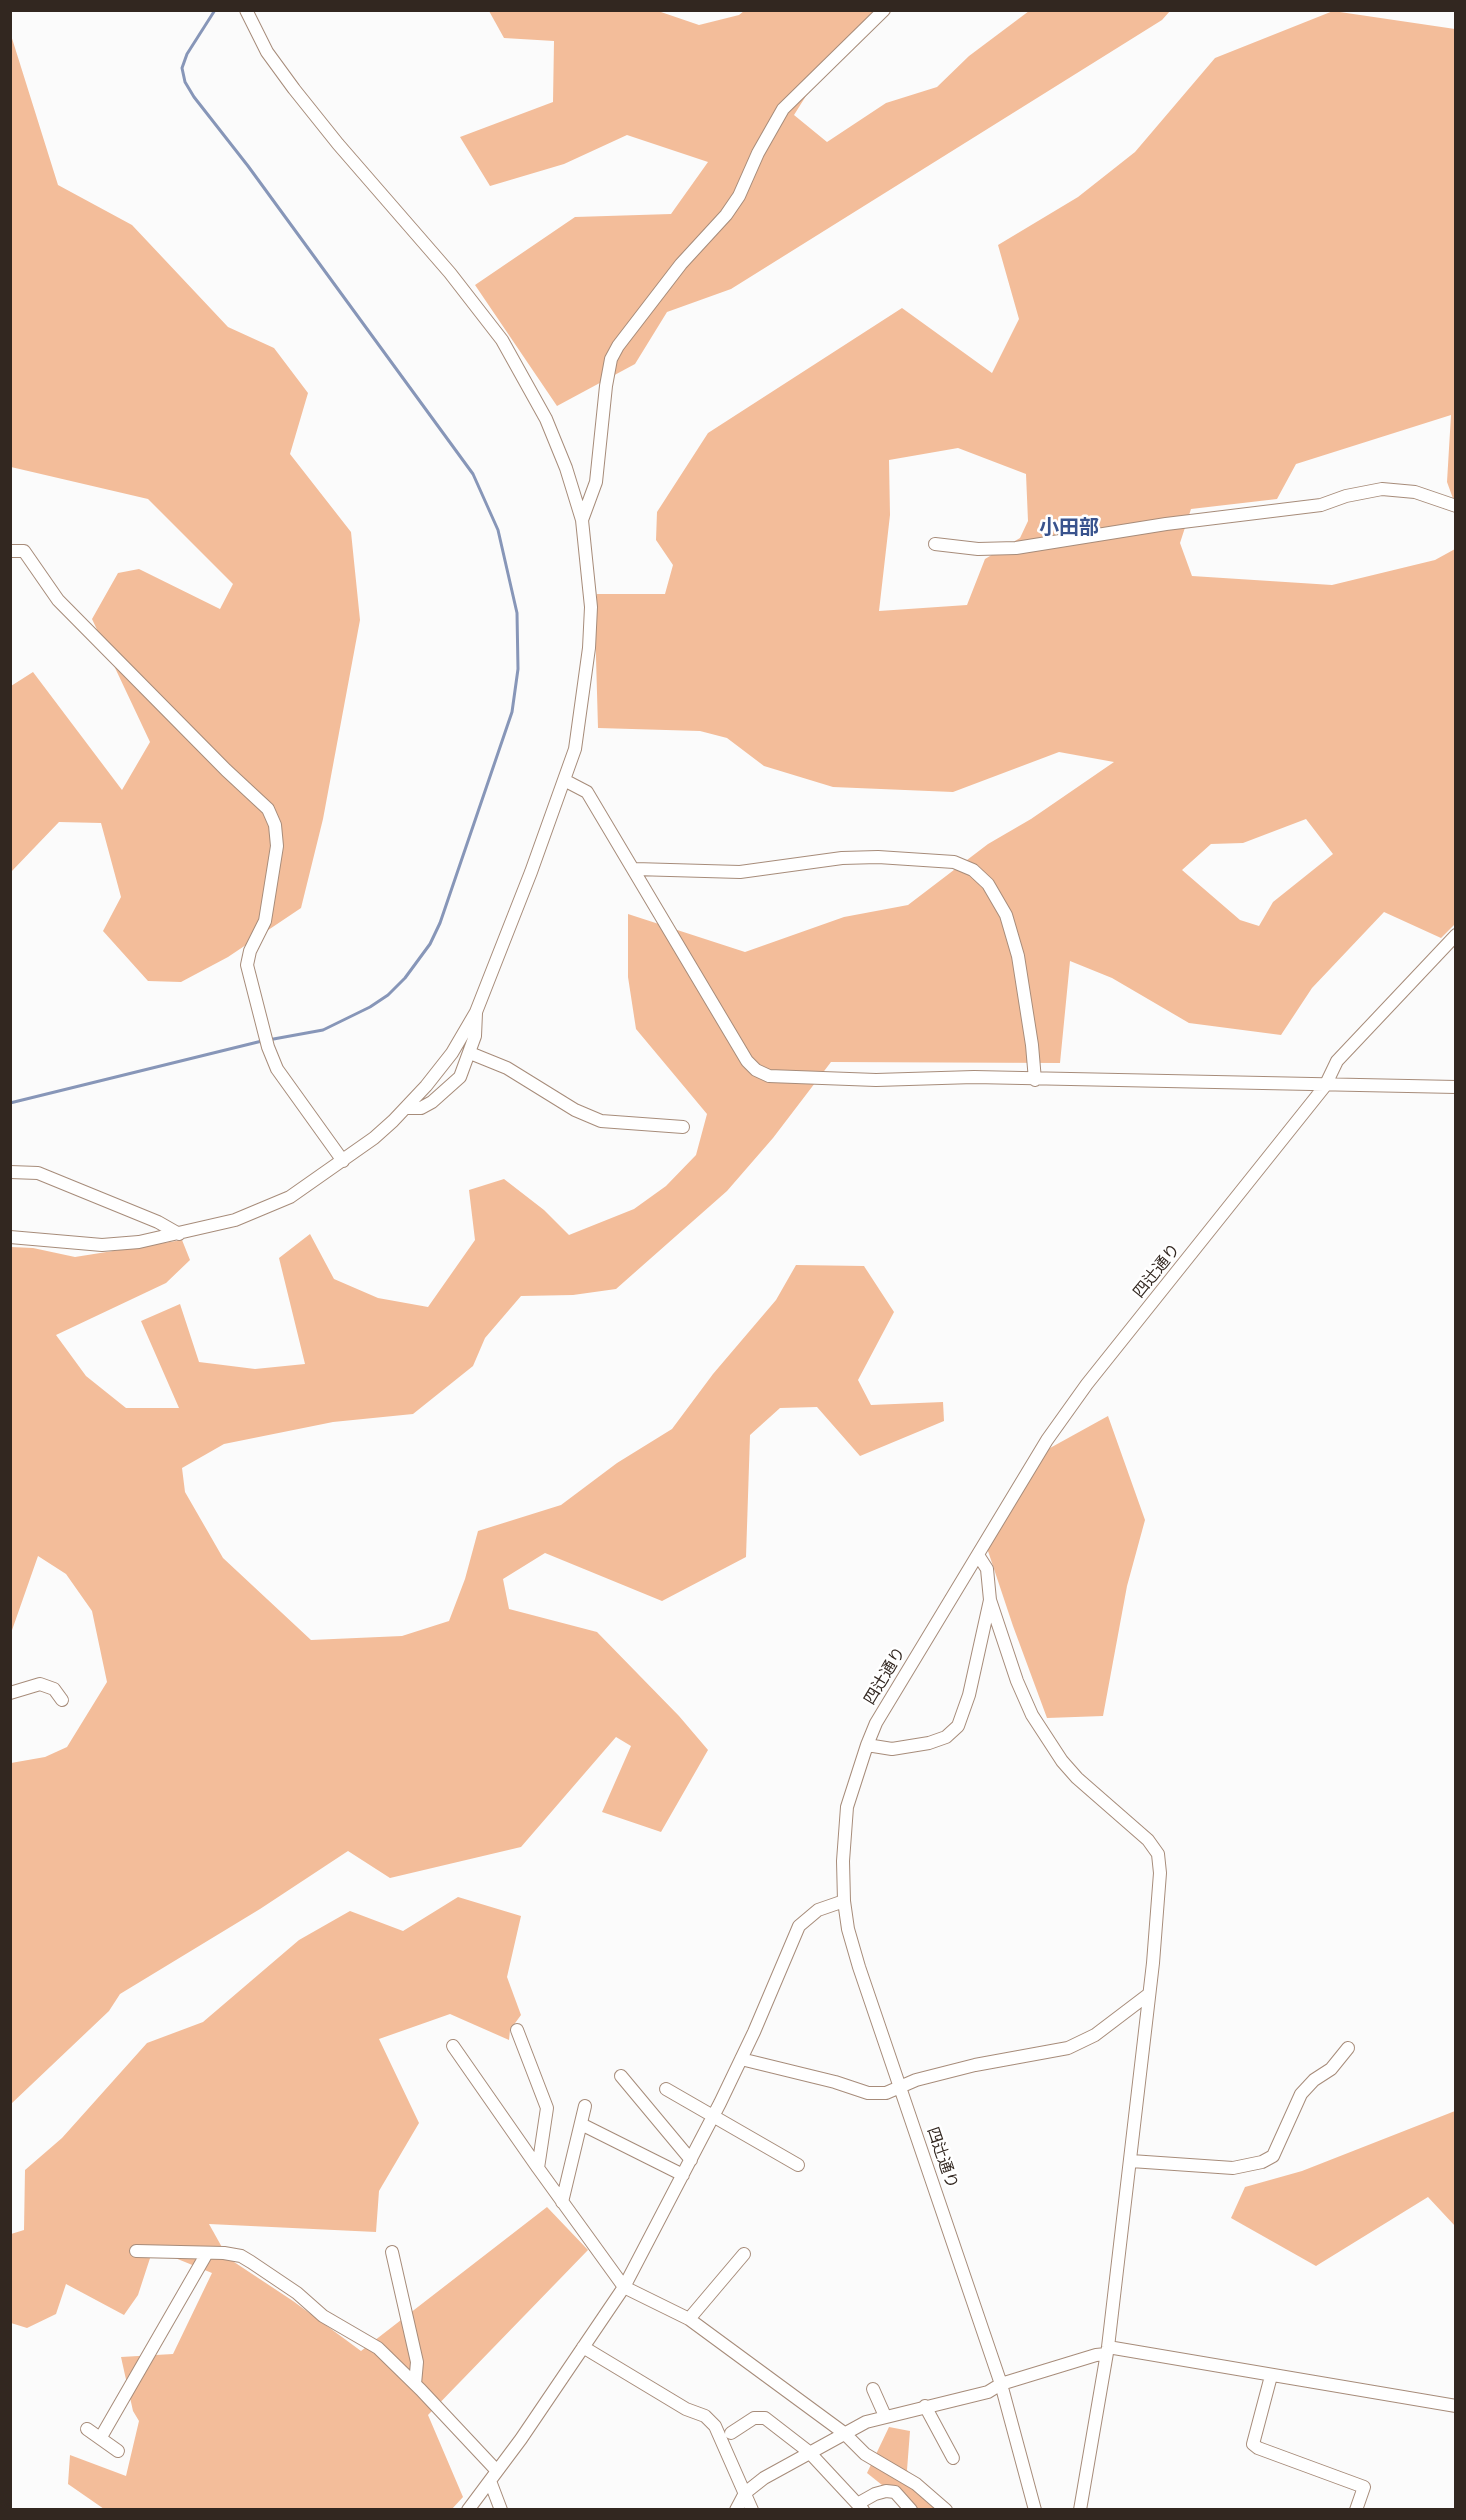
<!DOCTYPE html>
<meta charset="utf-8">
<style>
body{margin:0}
#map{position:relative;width:1466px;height:2520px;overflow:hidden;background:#fbfbfb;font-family:"PT Serif",serif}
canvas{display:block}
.frame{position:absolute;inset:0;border:12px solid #322720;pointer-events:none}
</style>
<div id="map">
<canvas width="1466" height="2520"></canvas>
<div class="frame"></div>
</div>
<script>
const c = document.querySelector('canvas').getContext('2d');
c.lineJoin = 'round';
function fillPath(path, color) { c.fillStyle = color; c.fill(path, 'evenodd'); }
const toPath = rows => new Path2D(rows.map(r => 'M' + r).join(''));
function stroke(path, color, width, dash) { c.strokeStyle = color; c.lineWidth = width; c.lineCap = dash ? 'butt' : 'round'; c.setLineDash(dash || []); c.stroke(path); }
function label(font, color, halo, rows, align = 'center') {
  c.font = font + ' "PT Serif","Noto Sans JP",serif'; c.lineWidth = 5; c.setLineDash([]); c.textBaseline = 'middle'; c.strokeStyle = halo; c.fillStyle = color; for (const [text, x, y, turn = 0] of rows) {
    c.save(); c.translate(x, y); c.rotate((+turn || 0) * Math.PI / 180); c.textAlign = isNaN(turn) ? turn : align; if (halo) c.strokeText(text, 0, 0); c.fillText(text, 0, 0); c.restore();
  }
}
const forest = toPath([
 [489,11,658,11,699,25,739,15,744,11,877,11,833,53,794,115,827,142,886,103,937,87,969,56,1029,11,1170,11,1162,20,731,289,667,312,635,364,557,406,475,285,575,217,671,214,708,162,627,135,564,164,490,186,460,137,553,102,554,41,504,38],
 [1333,11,1455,29,1455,504,1447,482,1451,415,1296,464,1277,499,1191,509,1180,543,1192,576,1332,585,1435,560,1455,549,1455,924,1441,938,1384,912,1312,988,1281,1035,1189,1023,1112,978,1070,961,1060,1063,831,1062,773,1138,727,1191,616,1289,573,1295,521,1296,485,1338,473,1366,413,1414,333,1422,224,1444,182,1468,185,1492,223,1558,311,1640,402,1636,449,1621,465,1579,478,1531,561,1505,617,1463,672,1429,713,1374,776,1300,796,1265,864,1266,894,1312,858,1380,871,1405,943,1402,944,1421,860,1456,817,1407,780,1408,750,1435,746,1557,662,1601,545,1553,503,1579,509,1609,597,1632,679,1716,708,1750,661,1832,602,1812,631,1746,616,1737,521,1847,390,1878,348,1851,260,1909,120,1994,109,2011,11,2104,11,1763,45,1757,67,1747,107,1682,92,1611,66,1574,38,1556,11,1633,11,1247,33,1248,75,1257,182,1240,190,1260,166,1283,56,1335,86,1376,126,1408,179,1408,141,1321,180,1304,199,1362,255,1369,305,1364,279,1258,310,1234,334,1279,378,1298,428,1307,475,1240,469,1190,504,1179,544,1210,569,1235,634,1209,666,1186,696,1155,707,1114,636,1029,628,977,628,914,745,952,844,917,908,905,988,844,1031,819,1114,762,1059,752,953,792,833,787,764,766,727,738,700,731,598,728,595,622,597,594,665,594,673,565,656,540,657,512,708,433,902,308,992,373,1019,319,998,245,1078,197,1135,152,1215,58],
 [958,448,1026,474,1028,521,1020,538,985,559,967,605,879,611,890,515,889,460],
 [1306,819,1333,854,1273,902,1259,926,1240,920,1182,870,1211,844,1243,843],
 [10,32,58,185,132,225,228,327,274,348,308,393,290,454,351,532,360,620,323,819,301,908,228,957,181,982,148,981,103,931,121,897,101,823,59,822,11,872,11,686,33,672,122,790,150,742,92,619,118,573,139,569,220,609,233,584,148,499,11,467],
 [1108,1416,1145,1520,1127,1586,1103,1716,1047,1718,1013,1626,986,1545,1041,1453],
 [458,1897,521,1916,507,1977,521,2015,510,2030,509,2040,450,2014,379,2039,419,2123,379,2191,376,2232,209,2224,228,2258,293,2301,361,2351,547,2207,588,2250,428,2415,463,2497,452,2509,104,2509,68,2484,70,2455,126,2476,139,2421,133,2411,121,2357,173,2354,212,2273,153,2249,138,2295,124,2315,66,2284,56,2314,27,2328,11,2323,11,2234,24,2230,25,2170,62,2138,147,2043,203,2022,299,1940,350,1911,403,1931],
 [1455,2111,1455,2226,1428,2197,1316,2266,1231,2218,1245,2187,1302,2171],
 [889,2427,910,2431,907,2470,925,2498,940,2509,912,2509,867,2473]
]);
const stream = toPath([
 [215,10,187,54,182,68,185,82,194,97,248,166,473,474,498,530,517,613,518,669,512,712,440,923,430,944,405,978,388,995,370,1007,323,1030,268,1040],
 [10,1103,262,1041]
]);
const minor = toPath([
 [582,520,596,482,606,386,611,359,618,346,681,264,726,215,739,196,758,153,783,109,884,10],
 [935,544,978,549,1016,548,1166,524,1321,505,1346,496,1382,489,1415,492,1456,506],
 [10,551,24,551,58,600,226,770,268,809,275,825,277,846,265,921,250,951,247,965,268,1047,277,1069,343,1161],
 [564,780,587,792,747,1061,756,1070,769,1076,876,1080,974,1077,1456,1087],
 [635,869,740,872,842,858,878,857,954,862,973,870,988,884,1006,915,1018,956,1032,1045,1035,1080],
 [470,1053,507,1068,575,1110,601,1121,683,1127],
 [406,1108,421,1108,432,1102,460,1077,475,1036,476,1013],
 [10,1172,38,1173,158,1222,179,1234],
 [10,1237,102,1245,139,1242,235,1220,290,1197,374,1138,393,1121,426,1086,452,1053,476,1012,531,872,575,749,589,648,591,607,582,520,566,468,546,419,502,340,450,273,338,144,294,89,267,52,246,10],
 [990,1600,1017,1681,1032,1715,1062,1761,1077,1778,1148,1840,1158,1854,1160,1873,1153,1963,1108,2347,1080,2510],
 [10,1693,40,1684,54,1689,62,1700],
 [867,1745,892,1749,929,1743,946,1737,958,1726,969,1695,990,1600,987,1569,978,1555],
 [517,2030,547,2108,538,2168,624,2287,689,2319,844,2433,865,2454,916,2484,946,2510],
 [453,2046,538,2168],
 [741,2059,835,2082,868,2093,886,2093,916,2080,975,2065,1068,2048,1095,2035,1149,1994],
 [621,2076,691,2160],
 [666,2089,798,2165],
 [581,2124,683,2175],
 [1131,2161,1233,2168,1262,2162,1273,2156,1301,2094,1314,2080,1331,2069,1348,2048],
 [562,2202,585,2106],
 [136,2251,224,2253,241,2256,251,2262,297,2293,323,2316,378,2348,421,2390,497,2471],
 [392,2252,417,2362,415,2384],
 [689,2319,744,2254],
 [583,2347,686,2409,705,2416,715,2426,752,2510],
 [1108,2347,1456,2406],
 [1271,2376,1253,2444,1258,2448,1364,2487,1356,2510],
 [873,2389,885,2416],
 [925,2406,953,2458],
 [87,2429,118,2451],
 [731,2433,754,2418,765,2418,809,2452,863,2510],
 [101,2437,207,2253],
 [490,2481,501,2510],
 [859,2503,875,2494,886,2491,895,2492,911,2510],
 [468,2510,521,2439,624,2287,720,2103,754,2032,799,1926,818,1910,844,1901],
 [736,2510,745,2493,764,2478,866,2422,988,2392,1001,2384,1096,2355,1106,2354],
 [1035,2510,1001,2384,859,1967,848,1929,844,1901,843,1861,847,1807,867,1745,876,1723,1047,1440,1087,1384,1325,1086,1337,1061,1456,935]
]);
const streetNames = [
 ["四辻通り",1157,1271,-51],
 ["四辻通り",885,1676,-59],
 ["四辻通り",942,2158,71]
];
const quarterNames = [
 ["小田部",1069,528]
];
fillPath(forest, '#f3bd9a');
stroke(stream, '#8796b8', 3);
stroke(minor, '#a78c7a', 14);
stroke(minor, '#fff', 12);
label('16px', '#322720', '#fff', streetNames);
label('bold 20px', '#39538d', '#fff', quarterNames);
</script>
